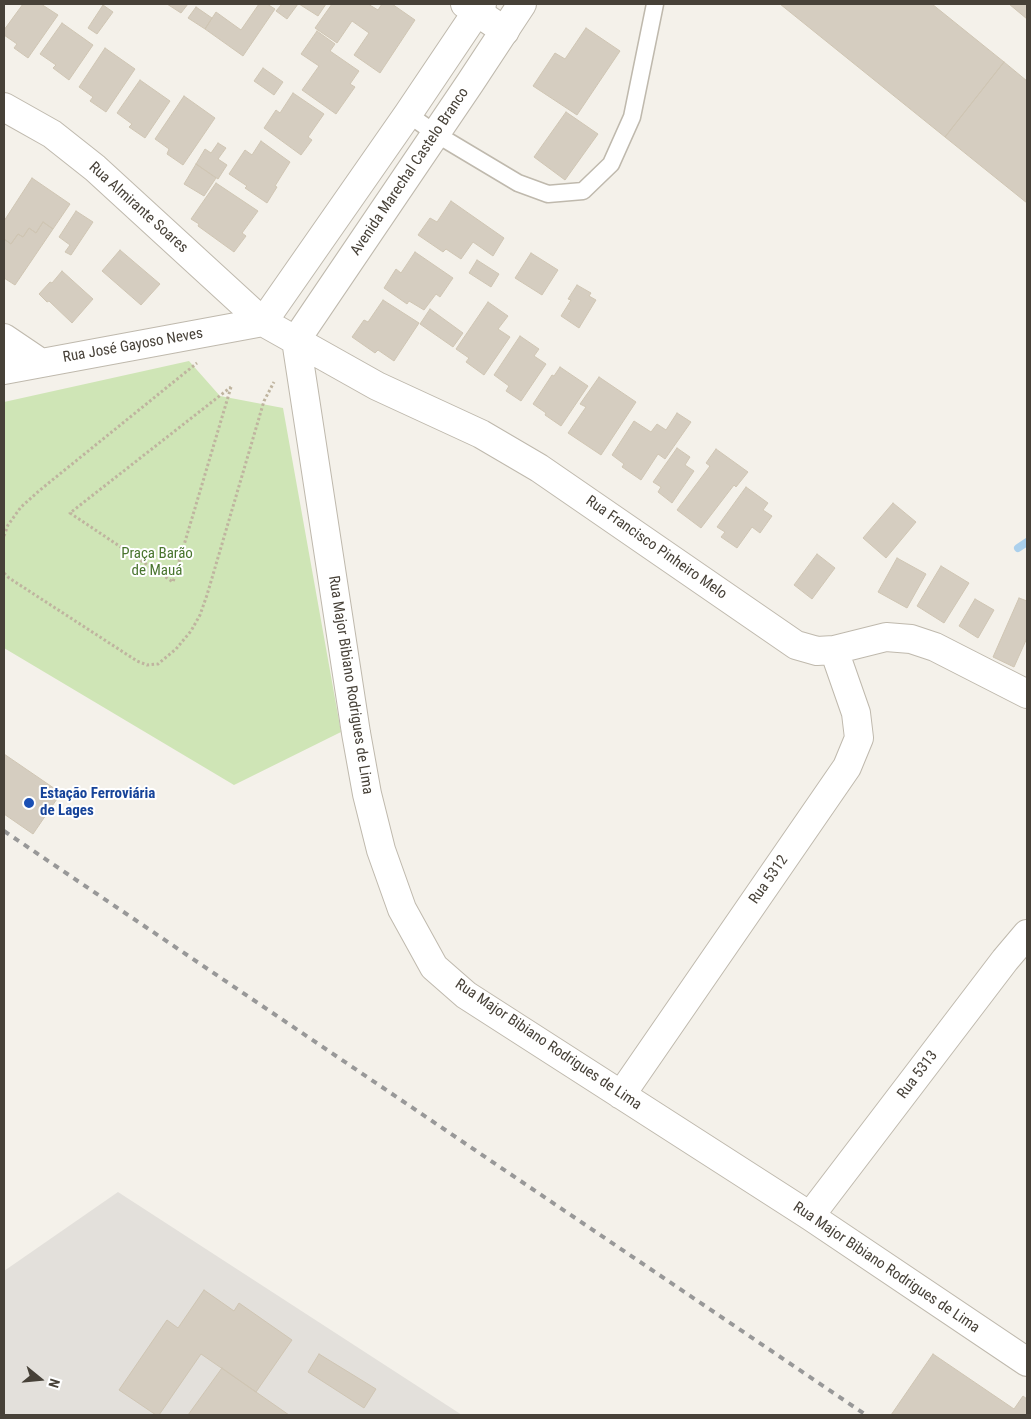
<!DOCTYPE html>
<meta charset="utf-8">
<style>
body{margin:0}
#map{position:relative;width:1031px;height:1419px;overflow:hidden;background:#f4f1ea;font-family:"Roboto Condensed",sans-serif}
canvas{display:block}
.frame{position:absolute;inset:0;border:5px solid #474138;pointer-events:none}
.north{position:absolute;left:15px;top:1354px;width:50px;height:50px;-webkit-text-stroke:4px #fff;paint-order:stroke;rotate:107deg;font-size:14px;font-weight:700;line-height:20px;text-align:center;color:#474138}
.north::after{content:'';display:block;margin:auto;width:18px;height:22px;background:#474138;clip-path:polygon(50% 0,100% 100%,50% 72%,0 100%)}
</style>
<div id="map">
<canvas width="1031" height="1419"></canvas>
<div class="frame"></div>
<div class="north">N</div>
</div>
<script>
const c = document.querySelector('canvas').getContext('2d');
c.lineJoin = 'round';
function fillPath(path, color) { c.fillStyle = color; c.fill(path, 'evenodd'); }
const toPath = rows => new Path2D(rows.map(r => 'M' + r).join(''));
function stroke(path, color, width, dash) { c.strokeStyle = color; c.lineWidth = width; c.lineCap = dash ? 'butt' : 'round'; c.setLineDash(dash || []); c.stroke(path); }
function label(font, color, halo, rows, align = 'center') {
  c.font = font + ' "Roboto Condensed",sans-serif'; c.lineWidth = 4; c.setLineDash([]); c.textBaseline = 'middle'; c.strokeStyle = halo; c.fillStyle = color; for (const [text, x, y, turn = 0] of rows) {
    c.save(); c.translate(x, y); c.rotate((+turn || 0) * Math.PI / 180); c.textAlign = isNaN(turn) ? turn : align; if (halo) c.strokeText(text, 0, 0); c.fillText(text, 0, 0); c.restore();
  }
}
const industrial = toPath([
 [118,1192,462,1415,4,1415,4,1271]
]);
const green = toPath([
 [189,361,220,396,283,408,341,732,234,785,4,648,4,402]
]);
const stream = toPath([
 [1018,548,1027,542]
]);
const building = toPath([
 [23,4,41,4,58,15,28,58,14,48,17,44,4,35,4,30,23,4],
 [167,4,188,4,181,13,167,4],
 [259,4,267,4,275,9,243,56,205,29,216,12,241,30,259,4],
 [282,4,298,4,287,19,276,11,282,4],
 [299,4,326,4,318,16,299,4],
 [332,4,368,4,378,10,382,4,392,4,415,20,380,73,354,55,369,33,352,21,337,43,315,28,332,4],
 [780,4,932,4,1004,62,945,137,780,4],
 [1009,4,1027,4,1027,19,1009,4],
 [103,5,113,12,97,34,88,28,103,5],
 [196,7,212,18,205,29,188,18,196,7],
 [62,23,93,45,69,80,53,68,56,65,40,54,62,23],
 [586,28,620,51,577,115,533,86,555,53,565,59,586,28],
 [317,31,335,44,330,51,359,71,350,84,355,87,336,114,302,90,319,66,301,54,317,31],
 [105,48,135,69,106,112,90,101,93,97,79,87,105,48],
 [1004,62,1027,81,1027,203,945,137,1004,62],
 [263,68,283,82,274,95,254,81,263,68],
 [140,80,170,101,145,138,129,127,132,124,117,113,140,80],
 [293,93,324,114,308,137,312,140,301,155,264,128,276,110,280,113,293,93],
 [184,96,215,118,183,165,167,154,169,149,155,139,184,96],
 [566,112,598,134,565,180,534,157,566,112],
 [261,141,290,162,275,186,277,187,267,203,245,188,247,186,229,174,245,150,252,155,261,141],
 [218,143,226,148,218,159,227,165,218,179,196,164,205,149,211,153,218,143],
 [196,164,216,178,204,196,184,184,196,164],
 [32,178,70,204,53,229,43,222,36,233,29,228,23,237,18,234,11,244,4,239,4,221,32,178],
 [216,183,258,211,242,233,246,236,234,252,198,226,199,224,191,219,216,183],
 [451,201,504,238,493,256,473,242,461,259,446,249,443,252,418,235,430,218,437,222,451,201],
 [76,211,93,222,71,255,65,252,70,245,59,237,76,211],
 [43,222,53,229,15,285,4,278,4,239,11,244,18,234,23,237,29,228,36,233,43,222],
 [120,250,160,284,141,305,102,271,120,250],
 [415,252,453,278,440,297,436,294,424,310,409,301,407,304,384,288,396,269,401,273,415,252],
 [531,253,558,270,542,295,515,278,531,253],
 [477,260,499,274,491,287,469,273,477,260],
 [62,271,93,299,72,323,49,301,47,302,39,294,50,282,52,283,62,271],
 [577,285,591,293,589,296,596,300,579,328,561,316,571,300,568,299,577,285],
 [383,300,419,323,394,361,378,350,375,353,352,337,364,320,368,322,383,300],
 [488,302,508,316,498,329,510,337,484,375,466,362,469,358,456,349,488,302],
 [430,309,463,333,453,347,420,324,430,309],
 [520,336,539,349,534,356,546,364,521,401,506,391,509,386,494,375,520,336],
 [560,367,588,386,561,426,545,415,546,413,533,404,552,375,554,376,560,367],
 [599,377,636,402,601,455,568,433,586,407,580,404,599,377],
 [677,413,691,422,665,459,658,454,641,480,622,467,624,464,612,455,634,421,651,432,657,424,666,430,677,413],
 [677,448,690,457,685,465,694,471,672,503,658,492,661,487,653,482,677,448],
 [716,449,748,472,736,487,734,485,701,528,677,510,710,466,706,463,716,449],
 [746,487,768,503,763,510,772,516,760,533,752,527,737,548,721,537,725,532,717,527,746,487],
 [893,503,916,522,886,558,863,538,893,503],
 [817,554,835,568,812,599,794,585,817,554],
 [897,558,926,574,907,608,878,592,897,558],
 [941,566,969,583,944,623,917,606,941,566],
 [1019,598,1027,601,1027,638,1014,667,993,657,1019,598],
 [975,599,994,610,978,638,959,626,975,599],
 [4,754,61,793,33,834,4,814,4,754],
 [204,1290,234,1311,239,1303,292,1340,256,1392,201,1354,159,1415,156,1415,119,1390,167,1320,178,1328,204,1290],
 [319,1354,376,1389,364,1408,308,1372,319,1354],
 [933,1354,1014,1409,1023,1396,1027,1399,1027,1415,891,1415,933,1354],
 [222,1368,256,1392,289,1415,188,1415,222,1368]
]);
const path = toPath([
 [231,387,173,582,70,513,231,387],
 [4,536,8,525,21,507,40,490,197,363],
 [4,573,9,578,137,661,147,665,158,664,176,649,191,631,200,615,207,595,264,401,274,382]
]);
const service = toPath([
 [408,114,436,134,518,183,548,194,583,191,611,164,632,117,655,4]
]);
const minor = toPath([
 [465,4,505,31],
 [4,107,52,134,95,168,263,322,377,386,481,434,539,468,796,645,817,651,834,650,886,637,911,639,935,647,1027,694],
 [4,338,41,363],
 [296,340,356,733,367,794,381,850,402,909,434,967,466,995,810,1216,1027,1362],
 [4,370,263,322],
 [621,1095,847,767,859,738,856,713,834,650],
 [810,1216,1005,960,1027,934]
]);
const tertiary = toPath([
 [263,322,408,114,482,4],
 [296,340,470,83,522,4]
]);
const rail = toPath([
 [4,831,866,1415]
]);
const markers = [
 [29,803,6,"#1a4fb4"]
];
const streetNames = [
 ["Avenida Marechal Castelo Branco",410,172,-56],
 ["Rua Almirante Soares",138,208,42],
 ["Rua José Gayoso Neves",133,346,-10],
 ["Rua Francisco Pinheiro Melo",656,548,35],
 ["Rua Major Bibiano Rodrigues de Lima",350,685,81],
 ["Rua 5312",769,880,-55],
 ["Rua Major Bibiano Rodrigues de Lima",548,1045,34],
 ["Rua 5313",918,1075,-53],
 ["Rua Major Bibiano Rodrigues de Lima",886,1268,34]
];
const parkNames = [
 ["Praça Barão",157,554],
 ["de Mauá",157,571]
];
const transitNames = [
 ["Estação Ferroviária",40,794],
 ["de Lages",40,811]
];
fillPath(industrial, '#e3e0db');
fillPath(green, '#cfe5b6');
stroke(stream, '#abd0ec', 8);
fillPath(building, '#d5cdc0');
stroke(building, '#cfc5b3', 1);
stroke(service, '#bfb9ad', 19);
stroke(minor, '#bfb9ad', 30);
stroke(tertiary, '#bfb9ad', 30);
stroke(path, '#bfb49f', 3, [2.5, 2.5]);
stroke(service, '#fff', 16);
stroke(minor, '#fff', 28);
stroke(tertiary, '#fff', 28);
stroke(rail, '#989898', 4, [6, 6]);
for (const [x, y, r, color] of markers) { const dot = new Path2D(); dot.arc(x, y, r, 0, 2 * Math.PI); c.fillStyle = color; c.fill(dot); stroke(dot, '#fff', 2); }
label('15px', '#474138', '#fff', streetNames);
label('15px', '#49752f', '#fff', parkNames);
label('bold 15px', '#164399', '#fff', transitNames, 'left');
</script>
